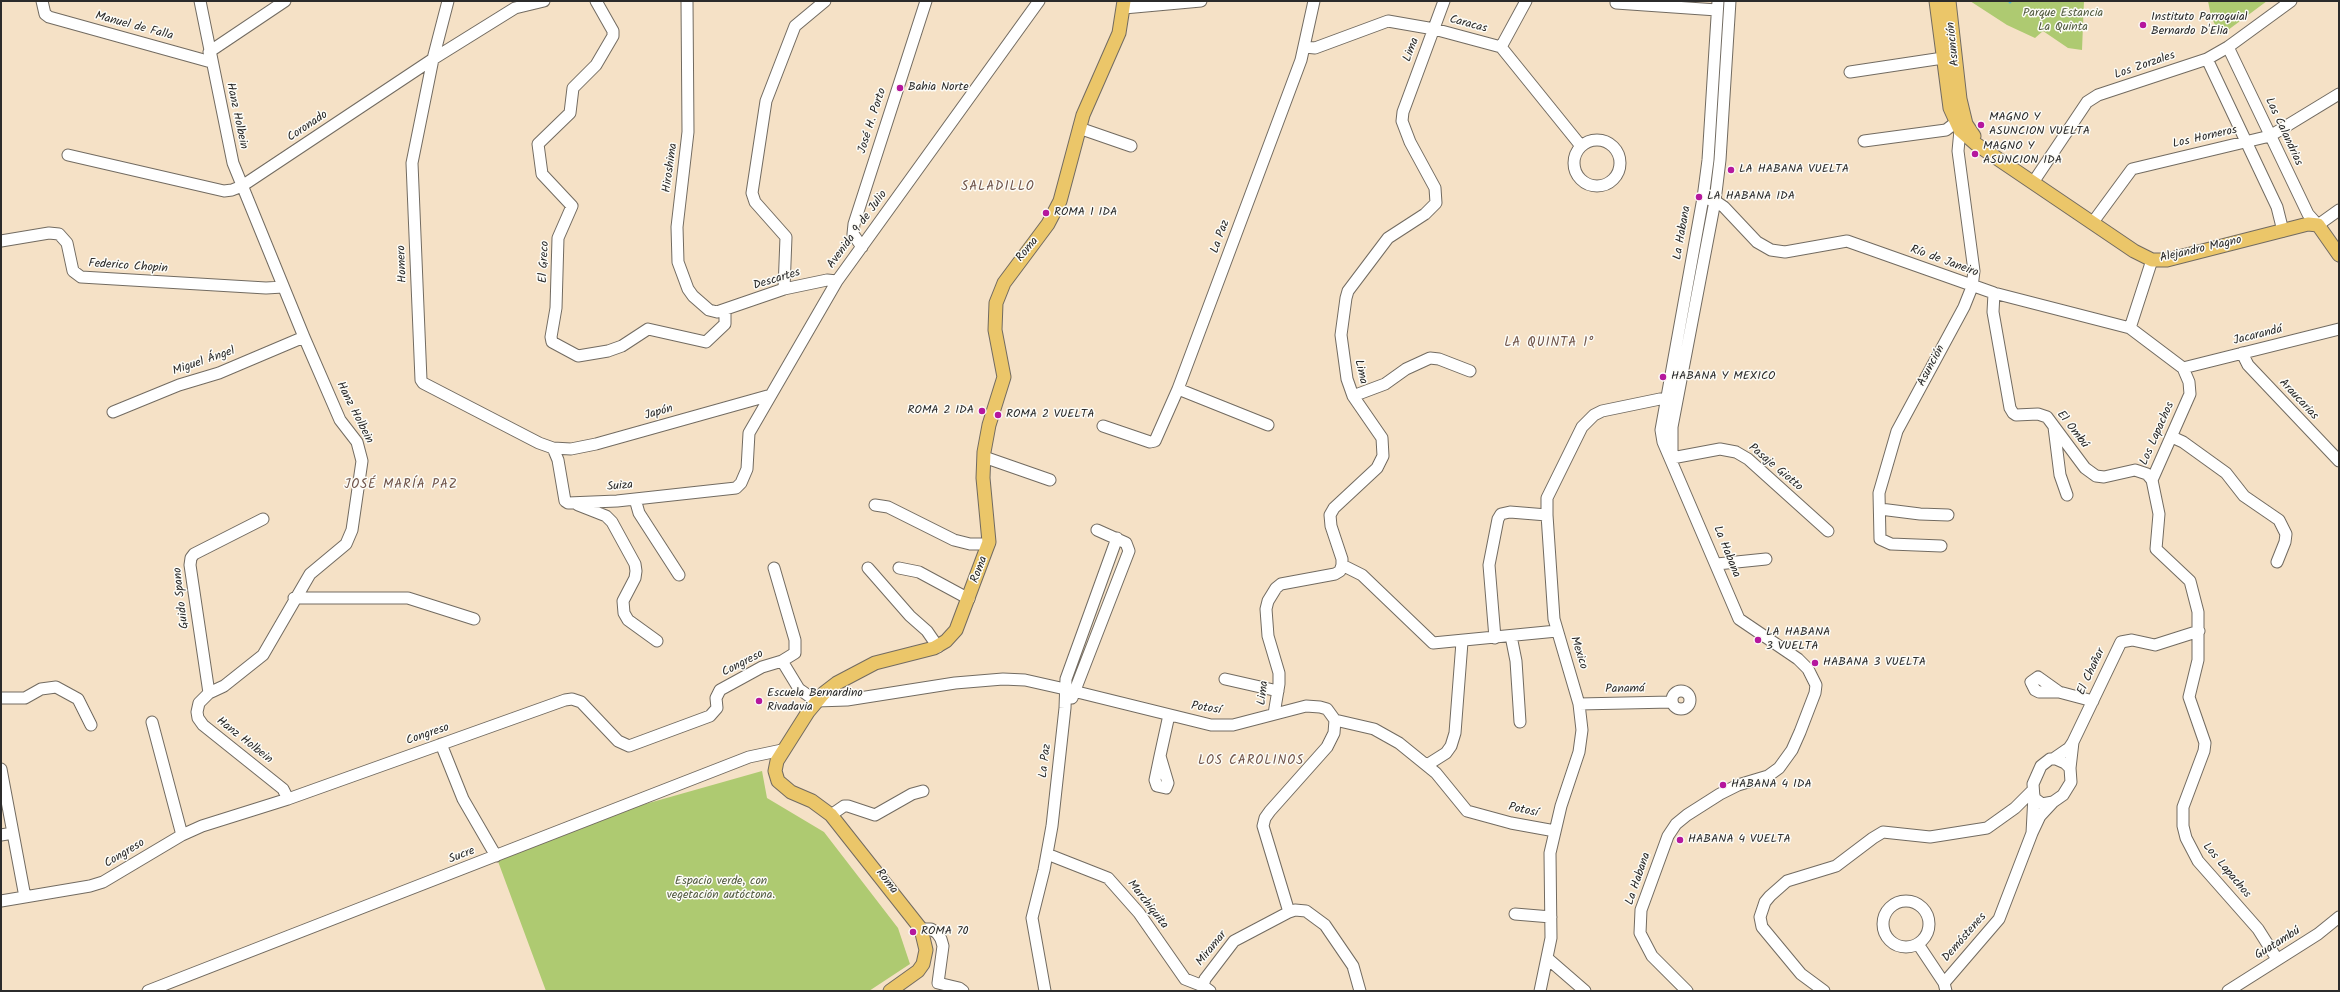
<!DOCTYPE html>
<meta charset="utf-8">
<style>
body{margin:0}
#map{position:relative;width:2340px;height:992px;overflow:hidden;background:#f5e1c6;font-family:Kalam,sans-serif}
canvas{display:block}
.frame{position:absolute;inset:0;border:2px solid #2b2b2b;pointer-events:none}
</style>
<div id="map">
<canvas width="2340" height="992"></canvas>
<div class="frame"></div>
</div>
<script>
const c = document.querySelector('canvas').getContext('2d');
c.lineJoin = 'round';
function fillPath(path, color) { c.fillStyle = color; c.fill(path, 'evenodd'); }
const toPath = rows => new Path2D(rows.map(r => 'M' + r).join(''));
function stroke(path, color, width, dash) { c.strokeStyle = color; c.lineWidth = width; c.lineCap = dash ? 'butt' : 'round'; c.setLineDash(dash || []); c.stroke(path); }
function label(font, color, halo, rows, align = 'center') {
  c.font = font + ' Kalam,sans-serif'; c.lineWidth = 3; c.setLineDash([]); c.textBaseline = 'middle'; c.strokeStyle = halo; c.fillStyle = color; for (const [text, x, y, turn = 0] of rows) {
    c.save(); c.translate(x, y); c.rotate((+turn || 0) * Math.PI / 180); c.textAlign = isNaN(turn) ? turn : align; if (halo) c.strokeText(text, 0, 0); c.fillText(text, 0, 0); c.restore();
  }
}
const green = toPath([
 [1970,1,2084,1,2082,50,2068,48,2043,31,2035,38,2007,25],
 [2208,1,2267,1,2220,36,2211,16],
 [762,771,767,798,824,832,898,928,910,964,869,991,546,991,496,856,571,825]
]);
const stream = toPath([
 [2010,2,2010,1]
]);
const minor = toPath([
 [42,1,45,14,49,17,211,62],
 [200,1,233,163,304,337,340,420,357,442,362,461,352,530,346,544,310,574,263,655,224,686,209,693,199,703,197,712,198,718,203,725,283,789,288,799],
 [448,1,433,59,412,163,421,380,423,383,539,443,553,448,571,449,596,444,771,395],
 [596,1,613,31,613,36,596,65,573,88,570,113,538,144,542,174,572,206,558,238,556,308,551,337,552,342,578,356,608,351,622,346,648,329,706,342,725,324,725,311],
 [687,1,688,132,677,227,678,262,688,289,693,296,709,310,717,312,784,289,827,280,837,281],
 [1616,3,1717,10],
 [1124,8,1201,1],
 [1305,47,1315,48,1388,21,1434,29,1501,47,1581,146],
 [1501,47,1526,1],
 [2228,47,2308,214,2318,225,2339,210],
 [209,52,285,1],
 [2207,59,2277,207,2283,231],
 [1850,72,1943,58],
 [1079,128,1131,146],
 '1574 163a23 23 0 1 1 46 0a23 23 0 1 1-46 0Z',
 [1864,141,1946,130,1955,123],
 [68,155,224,191,232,190,242,186,433,59,515,8,544,1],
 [2034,181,2087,102,2098,95,2207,59,2228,47,2291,1],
 [1703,198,1715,201,1724,207,1757,242,1771,250,1785,252,1847,241,1994,293,2130,328,2183,368],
 [2093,222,2132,169,2270,136,2339,94],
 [1,241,49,233,59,234,67,243,73,271,81,277,266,288,283,287],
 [862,247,853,234,854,224,926,1],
 [784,289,786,237,755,202,752,193,766,101,795,26,825,1],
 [1994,293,1993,312,2010,408,2013,413,2016,415,2038,414,2047,417,2085,468,2096,476,2104,477,2135,470,2147,474,2152,480],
 [2130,328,2152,260],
 [2242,353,2248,365,2339,461],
 [2183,368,2189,382,2190,394,2152,480,2159,514,2156,549,2190,581,2198,612,2198,660,2189,697,2205,743,2204,751,2183,807,2183,826,2186,838,2198,861,2258,929,2277,959],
 [2183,368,2339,329],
 [1353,396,1385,384,1406,369,1430,358,1439,359,1470,371],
 [113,412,179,385,219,373,304,337],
 [1268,425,1178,389,1301,60,1314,1],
 [1103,426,1150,442,1155,441,1178,389],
 [2054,427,2060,475,2067,495],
 [2172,437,2183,442,2226,473,2244,496,2279,520,2286,534,2285,542,2277,562],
 [553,448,558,460,565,501,568,503,617,501,736,488,741,483,747,469,749,433,837,281,1039,1],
 [1672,455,1672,427,1715,201,1720,160,1730,1],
 [984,457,1050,480],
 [1672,458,1720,449,1736,452,1748,459,1828,531],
 [635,499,639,513,679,575],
 [578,505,606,516,612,522,635,564,636,571,635,578,623,601,624,613,628,620,657,641],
 [875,505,888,507,954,540,970,544,989,544],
 [1880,509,1920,514,1948,515],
 [1941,546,1891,544,1880,539,1879,493,1897,431,1964,307,1972,287,1974,271,1958,151,1960,130],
 [1717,564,1766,559],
 [1342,565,1362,575,1433,643,1557,631],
 [774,568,795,640,795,653,782,661],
 [868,568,910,616,927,631,938,647],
 [899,568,919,572,969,599],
 [294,598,408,598,474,619],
 [1511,636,1516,661,1520,722],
 [1495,638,1489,565,1498,519,1501,514,1510,512,1547,515],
 [1225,679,1278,691],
 '1672 700a9 9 0 1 1 18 0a9 9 0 1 1-18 0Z',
 [2059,692,2039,692,2035,690,2031,682,2038,677,2059,692,2093,701],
 [209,693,190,565,191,558,194,554,263,519],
 [1,698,25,698,41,689,56,687,78,699,91,725],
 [1072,698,1129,551,1126,543,1097,530],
 [1579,704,1671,702],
 [1274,714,1279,684,1279,673,1268,636,1266,609,1268,601,1276,588,1281,584,1335,574,1340,571,1342,565,1342,559,1331,526,1330,515,1334,508,1377,468,1383,456,1382,438,1353,396,1347,379,1341,335,1346,298,1348,291,1388,238,1425,214,1436,203,1435,188,1410,142,1402,121,1403,112,1444,1],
 [1335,720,1334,733,1327,747,1270,811,1265,818,1263,826,1289,912,1295,910,1306,911,1325,925,1353,966,1360,991],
 [152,722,182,835],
 [2073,742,2121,642,2132,640,2155,645,2199,631],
 [441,744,463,799,496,856],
 [1160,756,1168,783,1166,788,1157,786,1155,780,1160,756,1169,715],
 [2050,759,2056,759,2065,763,2070,768,2071,782,2063,795,2053,802,2042,804,2034,798,2033,784,2041,766,2050,759],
 [2053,759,2069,748,2073,742,2070,768],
 [1427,765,1446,753,1451,746,1455,733,1462,642],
 [1,769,25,897],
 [2034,795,2032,833,2040,816,2053,802],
 [831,815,844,806,848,806,875,815,912,794,923,791],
 [1,835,13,833],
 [1047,854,1108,878,1139,913,1185,979,1203,986,1210,991],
 '1883 924a23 23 0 1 1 46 0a23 23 0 1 1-46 0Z',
 [1,901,90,886,103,882,182,835,202,826,288,799,565,700,572,699,581,702,618,741,629,746,710,716,717,708,716,698,720,690,762,667,782,661,799,689,816,701,847,700,955,683,1003,679,1025,680,1065,689,1211,725,1233,725,1306,706,1320,707,1327,709,1335,720,1374,729,1399,743,1436,773,1467,811,1511,823,1555,831],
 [1515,914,1551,917],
 [921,929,931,929,937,933,941,939,943,946,938,983,959,988,963,991],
 [1918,944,1944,983,1946,991],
 [1547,958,1585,991],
 [1944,983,1999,919,2032,833],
 [1203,986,1205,979,1234,941,1289,912],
 [148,991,749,757,782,750],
 [1045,991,1032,918,1044,870,1052,826,1065,708,1066,679,1117,538],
 [1540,991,1551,938,1550,853,1561,806,1579,752,1582,730,1579,704,1554,619,1547,515,1547,498,1582,427,1594,415,1602,411,1660,399,1676,402],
 [1687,991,1652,956,1640,933,1641,910,1668,836,1676,824,1687,815,1720,794,1738,785,1768,776,1779,768,1792,750,1800,732,1815,693,1816,685,1808,669,1798,659,1739,619,1663,442,1661,430,1703,198,1708,160,1718,1],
 [1824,991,1801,974,1762,927,1760,917,1765,902,1770,896,1787,881,1836,866,1873,838,1883,832,1930,837,1987,828,2015,808,2033,790],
 [2228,991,2318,934,2339,917]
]);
const major = toPath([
 [1936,1,1950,108,1960,130,1976,144,2134,251,2152,260,2167,260,2308,224,2318,225,2339,255],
 [1949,1,1960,99,1966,124,1974,136],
 [890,991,918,971,923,964,926,950,921,929,831,815,812,801,791,792,778,781,775,771,777,761,808,712,824,693,837,683,875,663,934,648,946,641,956,630,989,542,983,478,984,452,989,425,1004,377,995,330,996,303,1004,283,1048,224,1060,201,1083,115,1119,33,1124,1]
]);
const markers = [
 [2143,25,4,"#b5179e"],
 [900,88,4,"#b5179e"],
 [1981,125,4,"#b5179e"],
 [1975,154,4,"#b5179e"],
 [1731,170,4,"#b5179e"],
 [1699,197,4,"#b5179e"],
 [1046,213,4,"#b5179e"],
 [1663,377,4,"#b5179e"],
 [982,411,4,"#b5179e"],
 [998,415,4,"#b5179e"],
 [1758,640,4,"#b5179e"],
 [1815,663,4,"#b5179e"],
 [759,701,4,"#b5179e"],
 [1723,785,4,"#b5179e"],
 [1680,840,4,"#b5179e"],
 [913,932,4,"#b5179e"]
];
const parkNames = [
 ["Parque Estancia",2063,14],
 ["La Quinta",2063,28],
 ["Espacio verde, con",721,882],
 ["vegetación autóctona.",721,896]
];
const poiNames = [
 ["Instituto Parroquial",2151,18],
 ["Bernardo D'Elia",2151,32],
 ["Bahia Norte",908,88],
 ["MAGNO Y",1989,118],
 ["ASUNCION VUELTA",1989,132],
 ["MAGNO Y",1983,147],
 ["ASUNCION IDA",1983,161],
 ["LA HABANA VUELTA",1739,170],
 ["LA HABANA IDA",1707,197],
 ["ROMA 1 IDA",1054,213],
 ["HABANA Y MEXICO",1671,377],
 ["ROMA 2 IDA",974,411,"right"],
 ["ROMA 2 VUELTA",1006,415],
 ["LA HABANA",1766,633],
 ["3 VUELTA",1766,647],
 ["HABANA 3 VUELTA",1823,663],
 ["Escuela Bernardino",767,694],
 ["Rivadavia",767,708],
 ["HABANA 4 IDA",1731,785],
 ["HABANA 4 VUELTA",1688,840],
 ["ROMA 70",921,932]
];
const streetNames = [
 ["Caracas",1468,25,15],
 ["Manuel de Falla",134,27,15],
 ["Asunción",1954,44,-96],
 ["Lima",1412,50,-69],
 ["Los Zorzales",2145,66,-19],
 ["Hanz Holbein",236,116,78],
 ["José H. Porto",873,121,-72],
 ["Coronado",308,127,-34],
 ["Las Calandrias",2283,132,65],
 ["Los Horneros",2205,138,-13],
 ["Hiroshima",671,168,-82],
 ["Avenida 9 de Julio",858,230,-54],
 ["La Habana",1683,233,-80],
 ["La Paz",1221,237,-70],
 ["Roma",1028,250,-51],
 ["Alejandro Magno",2201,250,-13],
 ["El Greco",545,262,-87],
 ["Río de Janeiro",1944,262,20],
 ["Homero",403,264,-92],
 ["Federico Chopin",128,267,4],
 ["Descartes",777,280,-17],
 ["Jacarandá",2258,336,-14],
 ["Miguel Ángel",204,362,-19],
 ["Asunción",1932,366,-62],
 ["Lima",1360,372,77],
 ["Araucarias",2298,400,47],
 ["Hanz Holbein",354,413,63],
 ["Japón",659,413,-16],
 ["El Ombú",2072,430,52],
 ["Los Lapachos",2158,434,-66],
 ["Pasaje Giotto",1775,468,40],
 ["Suiza",620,487,-5],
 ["La Habana",1726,552,68],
 ["Roma",980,570,-69],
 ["Guido Spano",182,598,-97],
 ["Mexico",1578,653,72],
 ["Congreso",743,664,-27],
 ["El Chañar",2092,672,-65],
 ["Panamá",1625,690,-1],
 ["Lima",1264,693,-83],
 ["Potosí",1206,709,9],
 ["Congreso",428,735,-19],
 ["Hanz Holbein",244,741,38],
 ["La Paz",1046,761,-83],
 ["Potosí",1523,811,12],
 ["Congreso",125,854,-31],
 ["Sucre",462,856,-21],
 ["Los Lapachos",2226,871,50],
 ["La Habana",1639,879,-71],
 ["Roma",886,882,52],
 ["Marchiquita",1147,905,52],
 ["Demóstenes",1965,938,-49],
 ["Guatambú",2278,944,-32],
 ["Miramar",1212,949,-51]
];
const neighbourhoodNames = [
 ["SALADILLO",998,188],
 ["LA QUINTA 1°",1549,344],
 ["JOSÉ MARÍA PAZ",401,486],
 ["LOS CAROLINOS",1251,762]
];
fillPath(green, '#aeca71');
stroke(stream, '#52b7d1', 3);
stroke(minor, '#726b61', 13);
stroke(major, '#726b61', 15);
stroke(minor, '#fff', 11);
stroke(major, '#ebc669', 13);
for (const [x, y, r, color] of markers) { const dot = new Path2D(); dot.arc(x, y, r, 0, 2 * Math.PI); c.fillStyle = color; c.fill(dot); stroke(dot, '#fdfcf7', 1.5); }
label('12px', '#525b40', '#fdfcf7', parkNames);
label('12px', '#2b2b2b', '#fdfcf7', poiNames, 'left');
label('12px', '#2b2b2b', '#fdfcf7', streetNames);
c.letterSpacing = '1px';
label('13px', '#70554b', '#fdfcf7', neighbourhoodNames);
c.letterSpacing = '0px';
</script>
